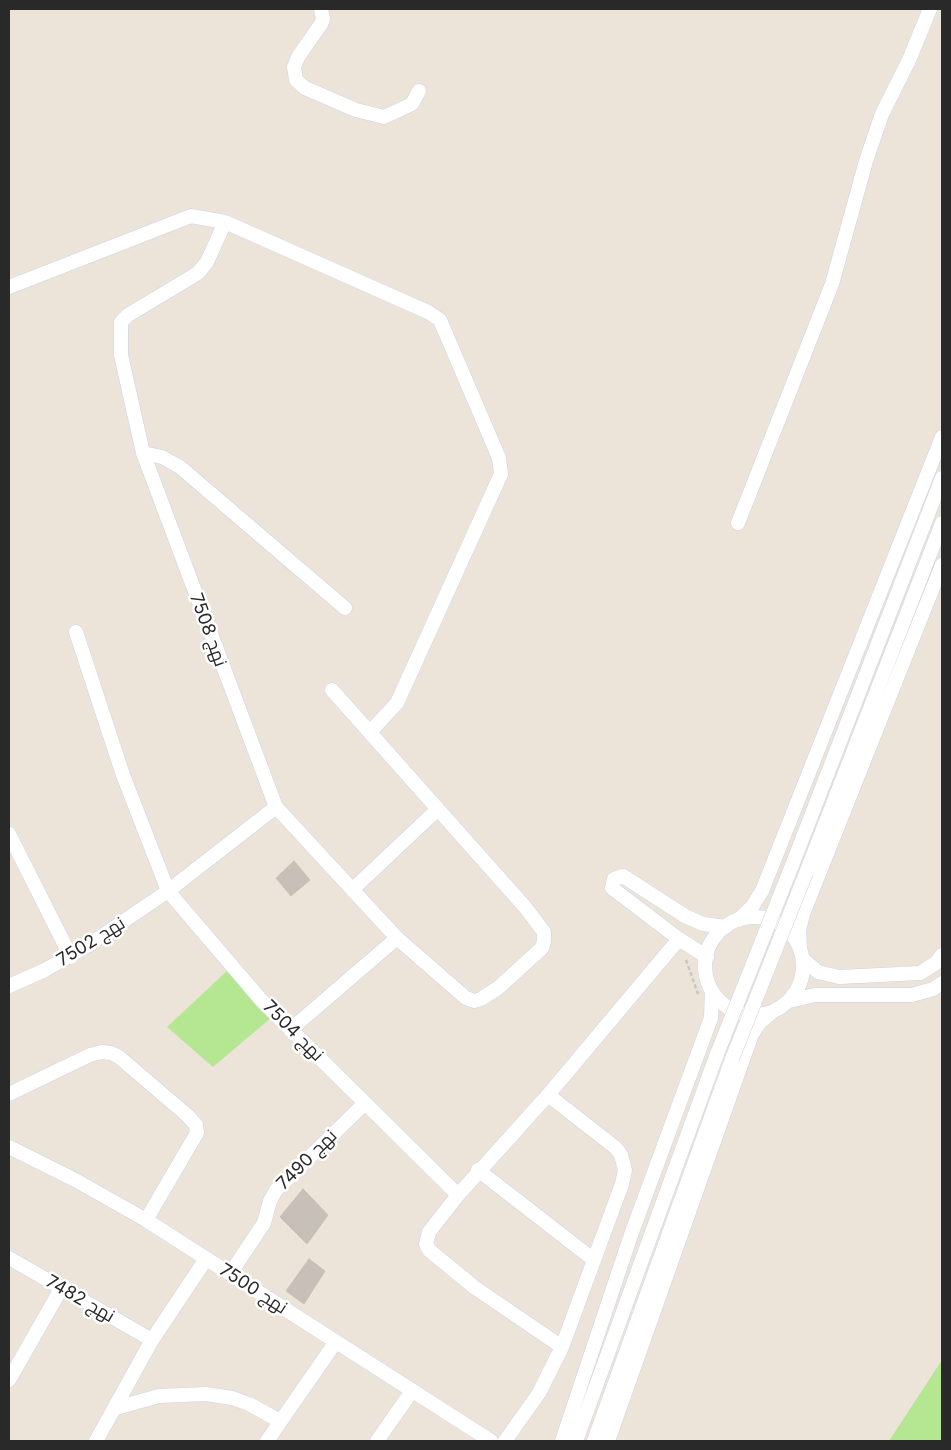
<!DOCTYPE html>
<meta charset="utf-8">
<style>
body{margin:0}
#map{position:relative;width:951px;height:1450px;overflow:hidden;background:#ece3d9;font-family:Inter,sans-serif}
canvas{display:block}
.frame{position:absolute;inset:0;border:10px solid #292929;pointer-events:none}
</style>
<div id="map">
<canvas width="951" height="1450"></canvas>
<div class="frame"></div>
</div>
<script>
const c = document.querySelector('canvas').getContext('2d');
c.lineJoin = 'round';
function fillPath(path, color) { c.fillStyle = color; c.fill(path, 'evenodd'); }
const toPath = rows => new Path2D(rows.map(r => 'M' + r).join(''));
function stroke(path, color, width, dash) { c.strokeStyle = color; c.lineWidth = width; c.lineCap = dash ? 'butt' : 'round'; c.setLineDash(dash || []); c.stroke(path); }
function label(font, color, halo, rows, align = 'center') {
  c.font = font + ' Inter,Cairo,sans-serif'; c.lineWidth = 5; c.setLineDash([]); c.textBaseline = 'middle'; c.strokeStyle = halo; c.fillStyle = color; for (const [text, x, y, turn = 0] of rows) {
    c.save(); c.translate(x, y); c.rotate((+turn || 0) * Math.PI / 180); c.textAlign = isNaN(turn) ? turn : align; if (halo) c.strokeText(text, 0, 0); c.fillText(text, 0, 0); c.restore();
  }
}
const green = toPath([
 [227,971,272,1017,213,1067,167,1027],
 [942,1360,942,1441,889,1441]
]);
const building = toPath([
 [294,861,310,880,291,896,276,878,294,861],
 [303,1189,328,1215,307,1244,280,1217,303,1189],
 [309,1259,325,1271,304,1304,286,1291,309,1259]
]);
const path = toPath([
 [686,960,698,994]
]);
const minor = toPath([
 [321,9,323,19,321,24,298,57,294,67,296,80,305,88,356,110,384,117,412,104,419,91],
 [225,222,207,262,198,273,128,315,121,322,121,355,143,453,276,807,397,938,466,998,474,1001,481,999,498,988,542,948,544,941,544,932,525,907,332,690],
 [9,287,191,216,225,222,428,312,440,320,499,458,501,474,397,703,370,732],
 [143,453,162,457,180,467,345,608],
 [738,523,832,284,866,161,882,114,909,60,930,9],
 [76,632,123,775,168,891,262,1001,458,1195,429,1232,426,1244,429,1250,474,1287,562,1347],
 [9,834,71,957],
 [791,868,942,478],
 [806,873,942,523],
 [353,889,438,809],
 '705 966a49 49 0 1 1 98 0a49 49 0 1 1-98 0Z',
 [738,920,752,907,762,891,942,437],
 [800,948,799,931,803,914,942,565],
 [707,957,679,939,612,888,614,879,623,876,685,916,703,924,726,927],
 [803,959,818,972,839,977,920,973,936,963,942,955],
 [9,986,45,970,90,944,168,891,276,807],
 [789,1001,815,995,912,995,933,989,942,983],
 [290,1030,397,938],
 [9,1094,90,1055,102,1052,111,1053,119,1057,188,1116,196,1125,197,1133,146,1220],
 [9,1147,77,1181,146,1220,491,1441],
 [478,1170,594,1260],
 [458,1195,548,1095,679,939],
 [9,1258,152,1340],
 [230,1274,264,1223,270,1201,276,1190,365,1103],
 [9,1380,61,1289],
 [116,1408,159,1396,206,1394,232,1398,249,1404,280,1421],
 [96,1441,152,1340,206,1259],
 [267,1441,335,1343],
 [377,1441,412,1391],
 [505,1441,539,1393,562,1347,622,1184,625,1170,621,1155,616,1148,548,1095],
 [562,1441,632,1232,711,1018,712,991],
 [576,1441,717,1054],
 [594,1441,732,1059],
 [608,1441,752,1034,760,1022,772,1012]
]);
const minorBridge = toPath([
 [717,1054,791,868],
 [732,1059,806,873]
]);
const streetNames = [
 ["نهج 7508",208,630,70],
 ["نهج 7502",91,942,-32],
 ["نهج 7504",293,1031,45],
 ["نهج 7490",307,1160,-45],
 ["نهج 7500",253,1289,33],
 ["نهج 7482",80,1299,30]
];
fillPath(green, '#b5e692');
fillPath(building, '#c7c0b9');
stroke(building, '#c7bfb3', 1);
stroke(minor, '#cfd4e3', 15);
stroke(path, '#c7c7c7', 2.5, [4, 2.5]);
stroke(minor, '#fff', 14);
stroke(minorBridge, '#cfd4e3', 15, []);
stroke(minorBridge, '#fff', 14);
label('18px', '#292929', '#fff', streetNames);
</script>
